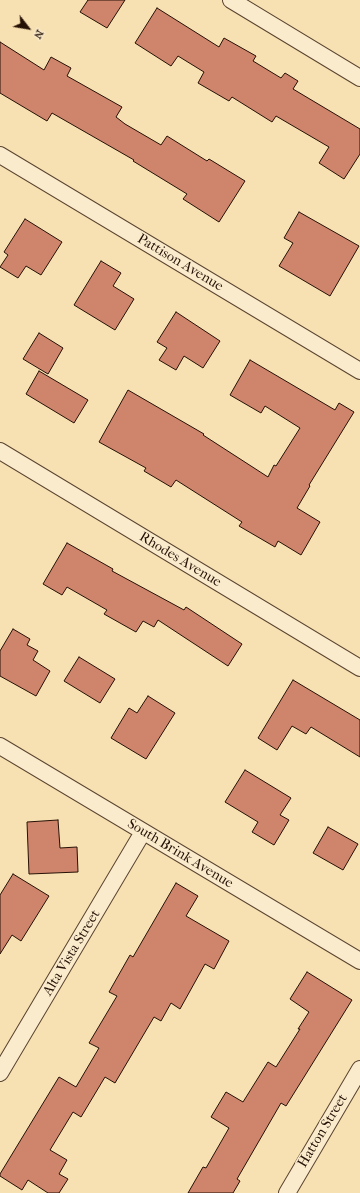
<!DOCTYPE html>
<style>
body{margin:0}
#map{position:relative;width:360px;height:1193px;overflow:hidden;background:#f7e0b1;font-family:"IM FELL French Canon",serif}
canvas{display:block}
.north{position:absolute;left:8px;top:8px;width:40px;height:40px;-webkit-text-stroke:3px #faebcc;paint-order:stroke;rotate:121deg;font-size:11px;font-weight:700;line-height:16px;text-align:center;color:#251005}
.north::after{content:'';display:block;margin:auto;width:14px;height:18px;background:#251005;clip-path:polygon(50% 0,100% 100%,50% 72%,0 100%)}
</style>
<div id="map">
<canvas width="360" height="1193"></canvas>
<div class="north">N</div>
</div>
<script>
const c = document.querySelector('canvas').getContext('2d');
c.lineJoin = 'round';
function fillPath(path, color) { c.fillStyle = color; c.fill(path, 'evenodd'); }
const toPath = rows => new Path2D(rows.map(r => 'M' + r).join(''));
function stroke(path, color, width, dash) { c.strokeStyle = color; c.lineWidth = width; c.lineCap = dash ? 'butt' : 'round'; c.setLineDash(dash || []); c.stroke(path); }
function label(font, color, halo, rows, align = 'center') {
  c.font = font + ' "IM FELL French Canon",serif'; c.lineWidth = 3; c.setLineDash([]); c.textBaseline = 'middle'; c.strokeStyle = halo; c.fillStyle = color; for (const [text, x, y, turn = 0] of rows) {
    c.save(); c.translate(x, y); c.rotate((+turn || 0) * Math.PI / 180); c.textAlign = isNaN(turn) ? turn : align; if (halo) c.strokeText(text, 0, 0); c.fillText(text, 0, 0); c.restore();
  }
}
const building = toPath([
 [88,0,125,0,107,28,80,12,88,0],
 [157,8,219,47,224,38,256,56,253,61,281,78,285,73,298,81,293,89,360,129,360,154,344,179,319,163,329,147,276,116,272,122,232,97,229,101,198,83,204,72,178,56,171,66,135,43,157,8],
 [0,42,44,70,51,57,71,68,67,76,122,107,116,117,125,124,161,145,167,136,207,161,209,159,245,181,219,222,183,199,187,194,133,161,134,160,52,113,47,121,0,93,0,42],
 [299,212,359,246,330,296,279,266,293,243,284,238,299,212],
 [25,219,62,242,41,275,26,266,18,278,0,267,8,255,4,252,25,219],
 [101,261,121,273,113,286,134,299,115,330,74,305,101,261],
 [176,312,220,341,203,368,184,356,176,370,159,360,167,348,157,342,176,312],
 [39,333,63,348,48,374,23,359,39,333],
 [250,360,335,410,339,403,354,412,309,485,310,486,297,508,320,522,301,555,278,541,275,547,239,526,242,522,176,480,171,487,144,471,146,468,99,442,128,390,204,434,203,435,268,477,274,465,276,466,300,428,265,406,261,413,230,395,250,360],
 [39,371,88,400,74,423,26,394,39,371],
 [67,543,113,569,112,571,184,610,186,607,242,644,228,666,158,620,154,627,143,621,136,632,104,614,107,610,67,587,62,595,43,584,67,543],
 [13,629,30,639,27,645,38,651,33,660,50,671,36,696,0,676,0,651,13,629],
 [79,657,115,679,100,703,64,681,79,657],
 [293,680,360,720,360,757,311,727,306,734,292,726,277,750,258,738,293,680],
 [148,696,175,713,146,759,111,738,129,708,137,713,148,696],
 [245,770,291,798,280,815,289,820,274,845,252,832,258,822,225,802,245,770],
 [58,820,60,848,77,847,78,872,29,874,27,822,58,820],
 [328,827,358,844,343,870,313,853,328,827],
 [13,874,49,896,21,941,12,935,0,954,0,895,13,874],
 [176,883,198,896,186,916,229,941,214,969,205,964,180,1009,171,1003,161,1021,154,1017,115,1083,105,1077,81,1117,73,1112,50,1150,67,1160,59,1174,68,1179,59,1193,48,1193,28,1180,22,1190,0,1176,0,1174,59,1077,76,1087,99,1048,89,1043,117,996,109,992,130,955,133,957,176,883],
 [307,972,352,1000,286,1106,281,1103,237,1179,240,1181,233,1193,188,1193,203,1167,206,1168,229,1128,211,1117,226,1092,243,1102,268,1062,276,1067,300,1029,298,1029,309,1012,290,999,307,972]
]);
const minor = toPath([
 [231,0,360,78],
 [0,155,360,371],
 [0,451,360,668],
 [0,746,360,961],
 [0,1073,143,832],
 [287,1193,360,1069]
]);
const streetNames = [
 ["Pattison Avenue",180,263,31],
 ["Rhodes Avenue",180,560,31],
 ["South Brink Avenue",180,854,31],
 ["Alta Vista Street",72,953,-59],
 ["Hatton Street",323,1131,-59]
];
fillPath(building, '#cf846c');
stroke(building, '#251005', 1);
stroke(minor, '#5a4430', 18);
stroke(minor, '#faebcc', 16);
label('14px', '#251005', '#faebcc', streetNames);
</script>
